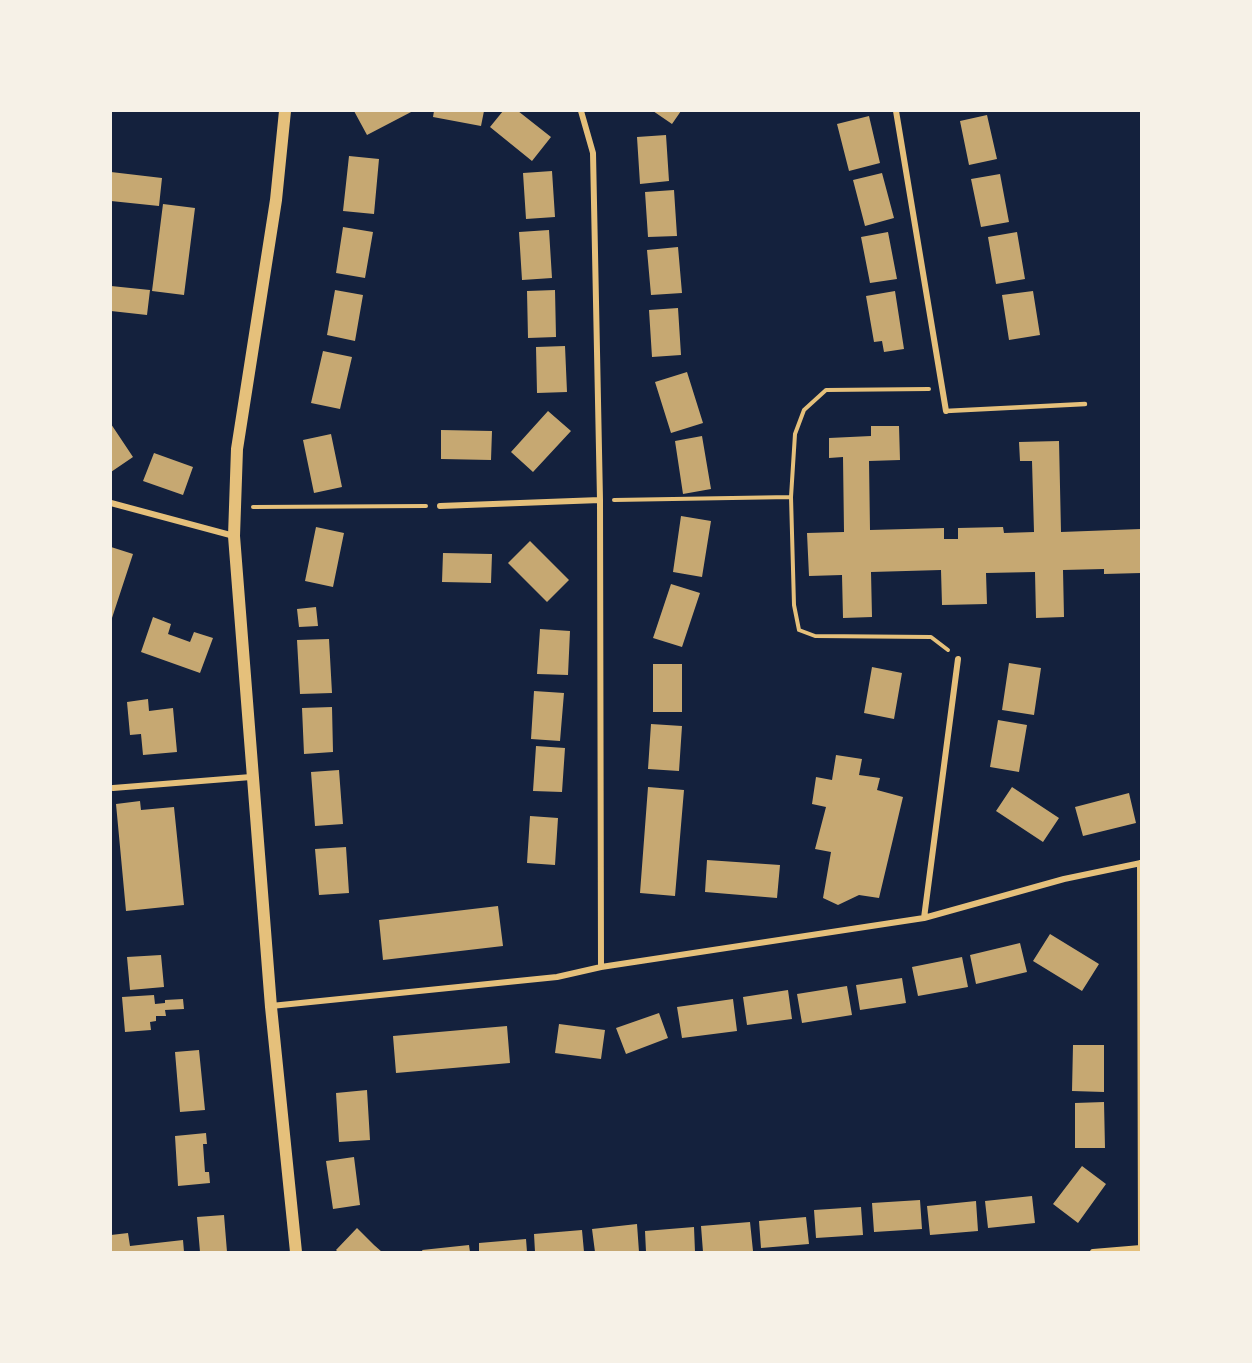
<!DOCTYPE html>
<style>
body{margin:0}
#map{position:relative;width:1252px;height:1363px;overflow:hidden;background:#14213d;font-family:"Open Sans",sans-serif}
canvas{display:block}
.frame{position:absolute;inset:0;border:112px solid #f6f1e7;pointer-events:none}
</style>
<div id="map">
<canvas width="1252" height="1363"></canvas>
<div class="frame"></div>
</div>
<script>
const c = document.querySelector('canvas').getContext('2d');
c.lineJoin = 'round';
function fillPath(path, color) { c.fillStyle = color; c.fill(path, 'evenodd'); }
const toPath = rows => new Path2D(rows.map(r => 'M' + r).join(''));
function stroke(path, color, width, dash) { c.strokeStyle = color; c.lineWidth = width; c.lineCap = dash ? 'butt' : 'round'; c.setLineDash(dash || []); c.stroke(path); }
const building = toPath([
 [354,111,413,111,367,135],
 [434,111,484,111,481,126,433,117],
 [503,111,518,111,551,137,532,161,490,127],
 [653,111,681,111,672,124],
 [987,115,997,159,969,165,960,121],
 [869,116,880,163,849,171,837,124],
 [666,135,669,181,640,184,637,137],
 [349,156,379,159,374,214,343,211],
 [552,171,555,217,526,219,523,173],
 [111,172,162,178,159,206,111,201],
 [882,173,894,218,865,226,853,180],
 [1000,174,1009,222,981,227,971,179],
 [674,190,677,236,648,237,645,192],
 [163,204,195,208,184,295,152,291],
 [343,227,373,232,365,278,336,273],
 [549,230,552,278,522,280,519,232],
 [888,232,897,279,870,283,861,237],
 [1017,232,1025,279,996,284,988,237],
 [678,247,682,293,651,295,647,250],
 [111,286,150,290,147,315,111,311],
 [335,290,363,295,355,341,327,335],
 [555,290,556,337,528,338,527,291],
 [895,291,904,349,884,352,882,341,874,342,866,296],
 [1033,291,1040,335,1009,340,1002,295],
 [678,308,681,355,652,357,649,310],
 [565,346,567,392,537,393,536,347],
 [323,351,352,357,340,409,311,403],
 [687,372,703,423,671,433,655,382],
 [548,411,571,431,533,472,511,452],
 [111,424,133,457,111,472],
 [871,426,899,426,900,460,869,461,870,530,944,528,944,539,958,539,958,528,1003,527,1004,533,1034,532,1032,461,1020,461,1019,442,1059,441,1061,532,1141,529,1141,573,1104,574,1104,569,1063,570,1064,617,1036,618,1035,572,986,573,987,604,942,605,941,570,871,572,872,617,843,618,842,575,809,576,807,533,844,532,843,457,829,458,829,438,871,436],
 [441,430,492,431,491,460,441,459],
 [331,434,342,487,314,493,303,440],
 [702,436,711,489,683,494,675,441],
 [154,453,193,467,183,495,143,481],
 [681,516,711,521,702,577,673,572],
 [316,527,344,533,333,587,305,581],
 [530,541,569,580,547,602,508,563],
 [111,547,133,554,111,621],
 [443,553,492,554,491,583,442,582],
 [671,584,700,593,682,647,653,638],
 [316,607,318,626,299,627,297,609],
 [153,617,171,624,168,634,190,642,194,632,213,638,200,673,141,652],
 [540,629,570,631,568,675,537,674],
 [329,639,332,693,300,694,297,640],
 [1009,663,1041,668,1034,715,1002,710],
 [653,664,682,664,682,712,653,712],
 [872,667,902,673,894,719,864,713],
 [534,691,564,693,560,741,531,739],
 [148,699,149,711,173,708,177,752,143,755,141,734,130,735,127,702],
 [332,707,333,752,304,754,302,708],
 [998,720,1027,725,1019,772,990,767],
 [651,724,682,726,679,771,648,769],
 [536,746,565,748,562,792,533,791],
 [836,755,862,759,859,775,880,778,877,790,903,797,879,898,859,895,838,905,823,898,831,852,815,849,826,807,812,804,816,777,832,780],
 [339,770,343,824,315,826,311,772],
 [648,787,684,790,675,896,640,893],
 [1012,787,1059,818,1043,842,996,811],
 [1129,793,1136,823,1083,836,1075,807],
 [140,801,141,810,174,807,184,905,126,911,116,804],
 [530,816,558,818,555,865,527,863],
 [346,847,349,893,319,895,315,849],
 [707,860,780,865,777,898,705,892],
 [498,906,503,946,383,960,379,920],
 [1050,934,1099,964,1082,991,1033,961],
 [1020,943,1027,972,976,984,970,955],
 [161,955,164,987,130,990,127,957],
 [962,957,968,987,918,996,912,967],
 [902,978,906,1003,860,1010,856,985],
 [847,986,852,1015,802,1023,797,994],
 [788,990,792,1019,747,1025,743,997],
 [154,995,155,1004,165,1003,165,1000,183,999,184,1009,165,1010,166,1016,156,1016,156,1021,150,1022,151,1030,125,1032,122,997],
 [733,999,737,1031,682,1038,677,1007],
 [659,1013,668,1038,626,1054,616,1028],
 [559,1024,605,1030,601,1059,555,1053],
 [507,1026,510,1063,396,1073,393,1036],
 [1073,1045,1104,1045,1104,1092,1072,1091],
 [199,1050,205,1110,180,1112,175,1052],
 [367,1090,370,1140,339,1142,336,1093],
 [1104,1102,1105,1148,1075,1148,1075,1103],
 [206,1133,207,1144,203,1144,205,1172,209,1172,210,1183,178,1186,175,1136],
 [354,1157,360,1205,333,1209,326,1161],
 [1082,1166,1106,1184,1078,1223,1053,1204],
 [1032,1196,1035,1223,988,1228,985,1201],
 [920,1200,922,1229,874,1232,872,1203],
 [976,1201,978,1231,930,1235,927,1206],
 [861,1207,863,1235,816,1238,814,1210],
 [224,1215,227,1252,200,1252,197,1217],
 [806,1217,809,1244,761,1248,759,1221],
 [750,1222,753,1251,703,1252,701,1226],
 [637,1224,639,1252,595,1252,592,1229],
 [694,1227,695,1252,646,1252,645,1231],
 [357,1228,374,1245,382,1252,338,1252,336,1250],
 [582,1230,584,1252,535,1252,534,1234],
 [128,1233,130,1246,183,1240,184,1252,111,1252,111,1235],
 [526,1239,527,1252,479,1252,479,1243],
 [469,1245,470,1252,423,1252,422,1250]
]);
const path = toPath([
 [791,497,795,434,804,410,826,390,929,389],
 [614,500,791,497,794,605,799,630,815,636,931,637,948,650],
 [253,507,426,506]
]);
const service = toPath([
 [946,411,1085,404]
]);
const minor = toPath([
 [581,111,593,153,600,500,601,967],
 [896,111,946,411],
 [111,503,234,536],
 [440,506,600,500],
 [113,788,251,777],
 [1140,863,1141,1252],
 [924,918,958,659],
 [271,1006,557,977,601,967,924,918,1064,879,1141,863],
 [1093,1252,1141,1248]
]);
const secondary = toPath([
 [285,111,276,200,237,449,234,536,271,1007,296,1252]
]);
fillPath(building, '#c6a872');
stroke(path, '#e5c07b', 4);
stroke(service, '#e5c07b', 4.5);
stroke(minor, '#e5c07b', 6);
stroke(secondary, '#e5c07b', 12);
</script>
